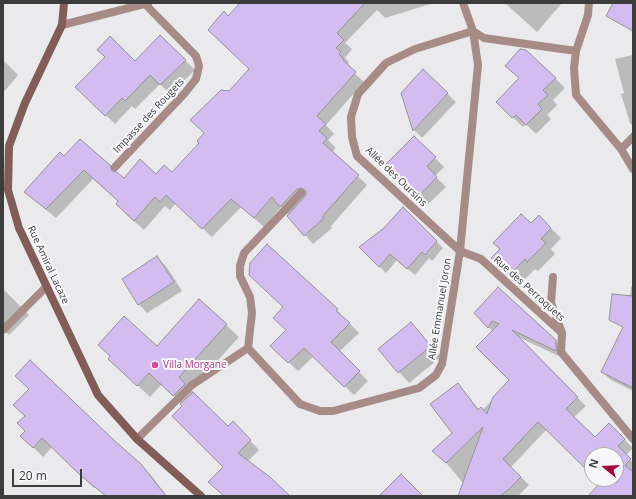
<!DOCTYPE html>
<meta charset="utf-8">
<style>
body{margin:0}
#map{position:relative;width:636px;height:499px;overflow:hidden;background:#eaeaec;font-family:"Open Sans",sans-serif}
canvas{display:block}
.frame{position:absolute;inset:0;border:4px solid #3c3c3d;pointer-events:none}
.north{position:absolute;left:584px;top:447px;width:40px;height:40px;box-sizing:border-box;background:#f8f8fa;border:1px solid #adadae;border-radius:50%;rotate:288deg;font-size:11px;font-weight:700;line-height:16px;text-align:center;color:#3c3c3d}
.north::after{content:'';display:block;margin:auto;width:14px;height:18px;background:#a40737;clip-path:polygon(50% 0,100% 100%,50% 72%,0 100%)}
.scale{position:absolute;left:12px;top:469px;width:70px;height:18px;box-sizing:border-box;border:2px solid #3c3c3d;border-top:0;padding-left:5px;font-size:12px;line-height:14px;white-space:nowrap;color:#3c3c3d;-webkit-text-stroke:3px #f8f8fa;paint-order:stroke}
</style>
<div id="map">
<canvas width="636" height="499"></canvas>
<div class="frame"></div>
<div class="north">N</div>
<div class="scale">20 m</div>
</div>
<script>
const c = document.querySelector('canvas').getContext('2d');
c.lineJoin = 'round';
function fillPath(path, color) { c.fillStyle = color; c.fill(path, 'evenodd'); }
const toPath = rows => new Path2D(rows.map(r => 'M' + r).join(''));
function stroke(path, color, width, dash) { c.strokeStyle = color; c.lineWidth = width; c.lineCap = dash ? 'butt' : 'round'; c.setLineDash(dash || []); c.stroke(path); }
function label(font, color, halo, rows, align = 'center') {
  c.font = font + ' "Open Sans",sans-serif'; c.lineWidth = 4; c.setLineDash([]); c.textBaseline = 'middle'; c.strokeStyle = halo; c.fillStyle = color; for (const [text, x, y, turn = 0] of rows) {
    c.save(); c.translate(x, y); c.rotate((+turn || 0) * Math.PI / 180); c.textAlign = isNaN(turn) ? turn : align; if (halo) c.strokeText(text, 0, 0); c.fillText(text, 0, 0); c.restore();
  }
}
const shadow = toPath([
 [242,3,434,3,385,18,377,10,345,43,352,49,345,58,349,62,348,64,352,69,351,70,364,82,326,125,334,134,328,140,336,148,332,152,367,185,331,226,332,228,313,244,281,207,264,227,241,207,212,237,176,203,170,210,165,206,144,230,126,214,119,202,93,179,56,218,25,192,64,157,109,166,124,179,172,174,200,143,229,92,250,69,229,17],
 [505,3,562,3,537,32],
 [633,55,633,126,630,123,621,94,624,93,615,59],
 [3,60,18,75,3,93],
 [185,60,195,70,170,94,160,84,135,109,132,106,115,124,77,87],
 [423,71,456,102,422,138,414,130,402,93],
 [555,78,565,88,553,100,557,105,547,115,551,119,536,134,526,124,523,127,497,102],
 [414,137,444,167,435,176,446,187,425,207,385,166],
 [403,208,443,248,432,261,429,258,415,275,397,260,386,273,360,248,385,228],
 [539,217,561,238,551,249,555,254,538,271,535,269,519,285,492,258],
 [157,258,166,266,182,291,147,313,139,304],
 [631,286,633,287,633,325,630,297],
 [3,289,29,315,9,335,3,330],
 [337,310,359,333,339,352,368,381,354,395,314,356,298,371,281,355],
 [475,313,555,341,564,349,563,358,516,336,586,406,573,418,595,439,609,424,633,448,626,455,633,463,633,496,590,496,602,483,598,479,616,479,616,455,592,455,592,474,547,429,511,467,529,485,518,496,459,496,464,484,442,458,453,434,458,384,481,412,510,380,493,332],
 [411,323,441,357,409,383,379,349],
 [226,325,239,337,191,390,228,428,233,423,259,450,248,461,288,496,234,496,224,468,184,406,162,384,150,397,109,359,157,347],
 [633,346,633,391,611,380,602,372],
 [22,436,115,443,150,474,167,496,114,496,100,482,94,488,52,447,43,457]
]);
const building = toPath([
 [240,3,365,3,337,33,344,40,336,48,341,52,339,54,344,60,343,60,356,72,317,116,326,124,319,131,327,138,323,143,359,175,322,217,324,218,304,236,287,216,306,195,306,191,302,188,297,189,280,207,272,197,254,218,231,199,202,229,166,195,160,202,155,197,134,221,116,204,118,201,84,170,46,209,24,192,60,152,64,156,80,139,110,165,112,171,117,172,124,178,140,159,156,174,164,165,172,172,199,143,197,141,204,133,190,120,221,90,229,91,249,69,208,30,224,11,228,16,240,3],
 [613,3,633,3,633,31,606,16,613,3],
 [160,35,186,60,160,85,150,75,125,101,122,98,105,116,75,87,105,57,97,50,110,36,135,61,160,35],
 [520,49,526,50,556,78,543,90,548,95,538,104,542,109,526,125,516,115,512,118,496,102,519,78,505,66,520,49],
 [423,69,448,93,413,131,401,93,423,69],
 [414,136,436,157,427,166,437,177,416,199,384,166,414,136],
 [403,207,437,241,425,255,422,252,407,269,390,254,379,267,359,247,384,228,403,207],
 [521,214,531,223,539,215,551,228,541,239,546,243,527,262,525,259,509,276,491,258,500,249,493,243,521,214],
 [267,244,338,309,336,311,350,323,331,342,360,371,344,387,304,348,288,363,270,346,286,330,273,318,283,307,249,275,250,263,267,244],
 [157,256,174,282,138,305,122,279,157,256],
 [498,287,556,340,556,351,512,330,578,397,566,409,595,437,609,423,625,439,618,446,631,459,625,465,633,472,633,496,588,496,600,483,596,479,616,479,616,455,592,455,592,475,538,422,503,459,521,477,509,489,500,496,458,496,483,427,446,463,432,451,452,433,430,404,458,383,478,410,481,407,487,414,493,397,509,380,476,347,499,324,492,321,488,328,474,313,498,287],
 [612,294,633,296,633,388,601,372,623,327,609,320,612,294],
 [199,299,227,324,179,377,185,384,173,396,149,373,137,386,108,359,110,356,98,345,124,316,157,346,199,299],
 [411,322,431,346,398,373,378,349,411,322],
 [30,360,116,442,141,464,166,496,106,496,81,476,42,438,33,448,20,436,25,431,17,423,25,416,13,405,29,389,15,376,30,360],
 [193,392,228,426,233,421,251,440,238,453,270,477,290,496,224,496,208,482,223,467,172,416,182,406,180,404,193,392],
 [401,474,423,496,379,496,401,474]
]);
const street = toPath([
 [589,3,588,15,576,51,574,68,576,95,621,149,633,169],
 [62,25,148,3],
 [621,149,633,137],
 [115,167,184,94,196,79,199,66,196,56,145,4],
 [553,277,551,303,562,333,561,352,633,439],
 [3,330,46,287],
 [562,333,481,259,460,251,357,156,352,137,351,117,358,94,386,63,415,49,473,31,484,38,576,51],
 [248,348,252,313,250,297,240,276,240,266,244,253,301,193],
 [137,439,192,385,248,348,300,404,320,411,333,411,419,388,436,375,442,364,460,251,478,65,473,31,463,3]
]);
const secondary = toPath([
 [64,3,62,25,25,103,9,146,8,190,19,228,98,395,137,439,201,496]
]);
const markers = [
 [155,365,4,"#d1479c"]
];
const streetNames = [
 ["Impasse des Rougets",149,116,-47],
 ["Allée des Oursins",396,177,44],
 ["Rue Amiral Lacaze",48,265,65],
 ["Rue des Perroquets",529,289,42],
 ["Allée Emmanuel Joron",440,309,-81]
];
const hotelNames = [
 ["Villa Morgane",163,365]
];
fillPath(shadow, '#0003');
fillPath(building, '#d3bdf0');
stroke(building, '#949395', 1);
stroke(street, '#a68b86', 8);
stroke(secondary, '#825d57', 8);
for (const [x, y, r, color] of markers) { const dot = new Path2D(); dot.arc(x, y, r, 0, 2 * Math.PI); c.fillStyle = color; c.fill(dot); stroke(dot, '#f8f8fa', 1.5); }
label('10px', '#3c3c3d', '#f8f8fa', streetNames);
label('10px', '#b23c85', '#f8f8fa', hotelNames, 'left');
</script>
